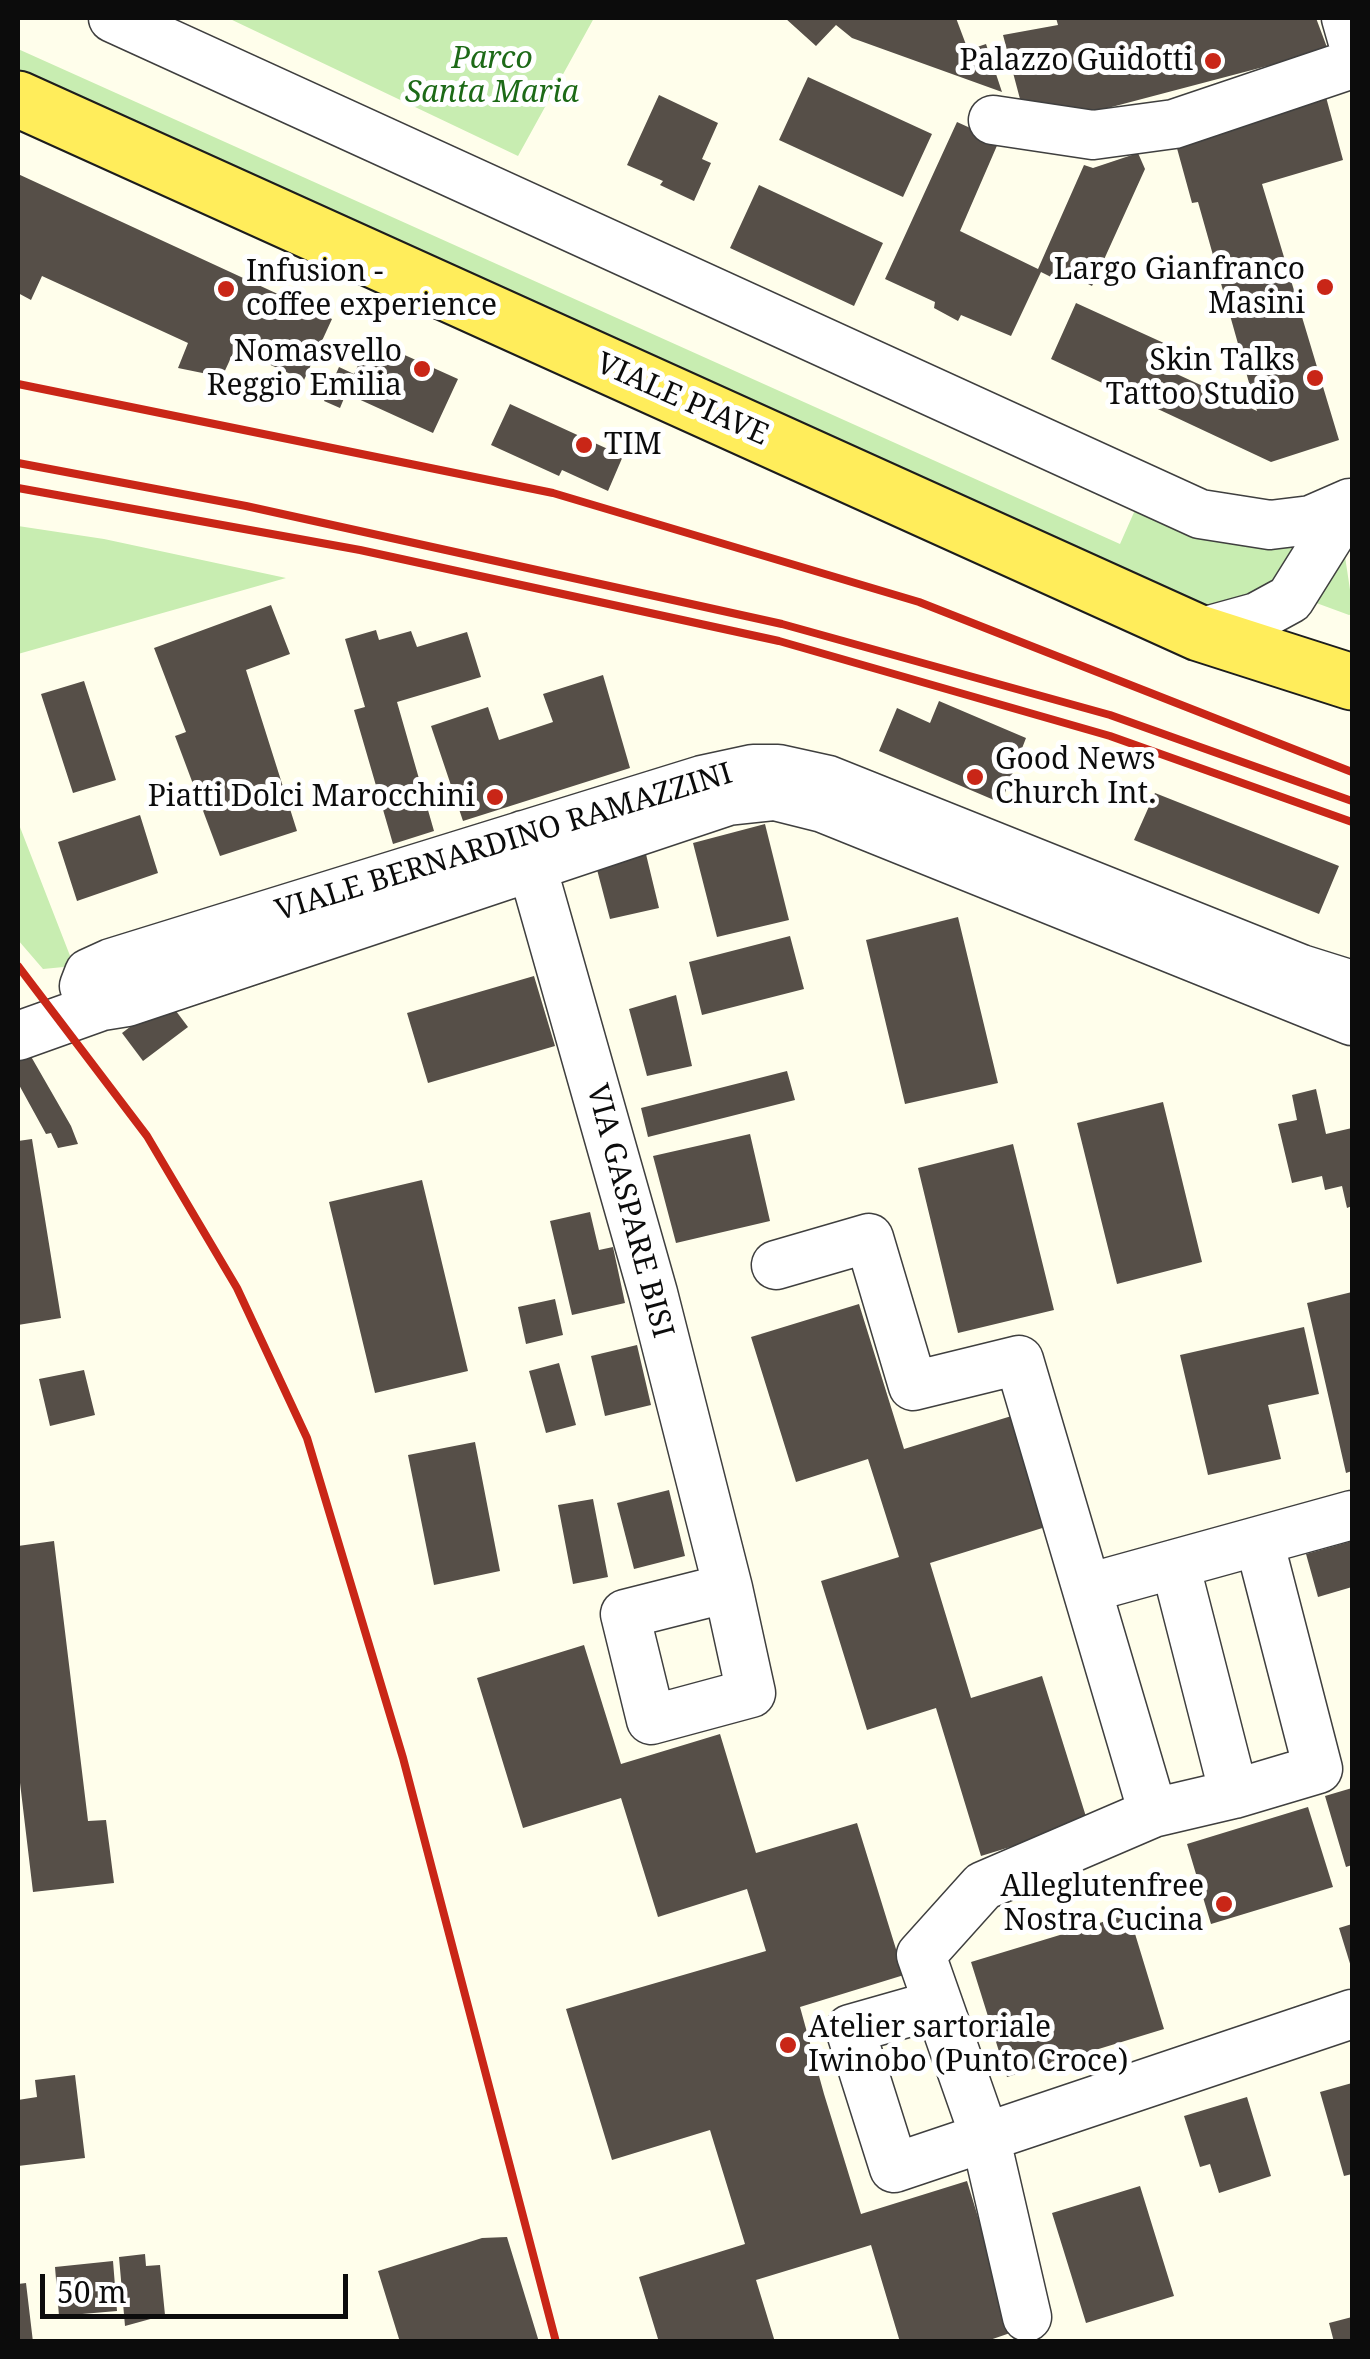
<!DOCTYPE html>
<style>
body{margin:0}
#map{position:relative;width:1370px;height:2359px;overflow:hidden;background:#fffeeb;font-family:"Noto Serif",serif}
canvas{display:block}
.frame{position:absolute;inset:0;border:20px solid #0c0c0c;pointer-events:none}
.scale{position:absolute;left:40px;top:2274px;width:308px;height:45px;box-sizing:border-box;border:5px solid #0c0c0c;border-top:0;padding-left:12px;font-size:30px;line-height:35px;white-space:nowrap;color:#0c0c0c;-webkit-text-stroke:8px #fff;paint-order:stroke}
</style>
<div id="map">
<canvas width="1370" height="2359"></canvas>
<div class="frame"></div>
<div class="scale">50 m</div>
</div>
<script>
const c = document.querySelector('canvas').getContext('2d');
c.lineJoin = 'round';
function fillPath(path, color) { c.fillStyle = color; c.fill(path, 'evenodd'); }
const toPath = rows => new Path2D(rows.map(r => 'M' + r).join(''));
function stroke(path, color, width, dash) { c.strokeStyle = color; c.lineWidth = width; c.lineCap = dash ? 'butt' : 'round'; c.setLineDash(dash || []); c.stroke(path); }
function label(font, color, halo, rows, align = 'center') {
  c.font = font + ' "Noto Serif",serif'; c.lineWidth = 10; c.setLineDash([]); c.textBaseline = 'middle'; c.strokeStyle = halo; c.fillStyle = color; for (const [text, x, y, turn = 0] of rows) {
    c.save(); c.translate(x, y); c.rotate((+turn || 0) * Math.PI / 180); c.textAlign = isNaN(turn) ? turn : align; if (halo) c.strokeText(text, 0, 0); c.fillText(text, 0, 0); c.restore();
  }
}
const green = toPath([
 [228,18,594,18,518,156],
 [18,49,1120,544,1143,492,1323,521,1288,587,1212,619,18,84],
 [18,526,104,539,286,578,18,654],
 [1343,543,1352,603,1352,614,1349,615,1300,597],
 [18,822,74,966,43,969,18,940]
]);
const building = toPath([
 [785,18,956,18,968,50,986,44,1002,92,852,38,836,25,816,46],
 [1056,18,1316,18,1328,50,1085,114,1020,99,1003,35,1058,25],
 [808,77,932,134,903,197,779,140],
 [659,95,718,123,702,159,711,163,694,201,660,185,663,181,627,165],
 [1326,97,1343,160,1262,184,1339,440,1271,462,1051,359,1076,303,1166,344,1155,364,1257,411,1198,202,1192,203,1175,141],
 [957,122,999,141,960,231,1038,269,1084,165,1093,168,1138,153,1145,169,1092,286,1068,274,1061,282,1041,272,1011,336,961,315,958,321,934,308,935,302,885,279],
 [18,174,332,319,304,380,235,349,222,377,178,368,188,343,42,276,31,300,18,293],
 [759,185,883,243,854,306,730,248],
 [378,343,458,379,433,433,354,397,363,377,354,374,340,408,324,401,339,367,354,374,360,361,368,365],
 [510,404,623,456,608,491,562,470,559,476,491,445],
 [271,605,290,654,246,670,297,831,220,856,175,736,186,732,154,648],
 [376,630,379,640,411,631,417,647,467,632,481,677,397,702,434,831,393,844,354,710,365,707,345,639],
 [603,675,630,768,463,821,431,726,488,707,499,740,553,722,543,694],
 [84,681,116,780,73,793,41,694],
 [939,701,1026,738,1001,803,879,751,897,708,930,723],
 [1155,793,1339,866,1319,914,1134,840],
 [140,815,158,873,77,901,58,842],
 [765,824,789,920,717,937,693,843],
 [645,850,659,908,610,919,595,862],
 [958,917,998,1083,905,1104,866,940],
 [790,936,804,989,702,1015,689,962],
 [534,976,555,1046,428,1083,407,1013],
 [676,995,692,1066,647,1076,629,1009],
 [167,999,188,1027,143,1061,122,1033],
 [29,1053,71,1126,78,1144,58,1148,51,1133,46,1134,18,1083,18,1060],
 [787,1071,795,1100,648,1137,641,1108],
 [1316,1089,1326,1134,1352,1128,1352,1206,1347,1208,1342,1186,1325,1190,1322,1176,1292,1183,1278,1124,1297,1120,1292,1095],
 [1163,1102,1202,1262,1117,1284,1077,1123],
 [750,1134,770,1221,676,1243,653,1156],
 [32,1139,61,1318,18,1325,18,1141],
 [1013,1144,1054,1310,958,1333,918,1168],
 [422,1180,468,1371,375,1393,329,1202],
 [590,1212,599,1250,613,1247,625,1303,572,1315,550,1221],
 [1352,1292,1352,1471,1346,1473,1307,1303],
 [555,1299,563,1335,526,1344,518,1307],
 [859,1304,904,1449,1018,1414,1052,1525,930,1563,971,1698,1042,1676,1088,1823,981,1856,936,1708,867,1730,821,1581,899,1557,868,1459,796,1482,751,1337],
 [1304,1327,1319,1394,1268,1405,1281,1459,1208,1475,1180,1355],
 [637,1345,651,1405,605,1416,591,1356],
 [559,1363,576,1425,546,1433,529,1371],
 [84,1370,95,1415,50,1426,39,1379],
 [475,1442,500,1571,434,1585,408,1455],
 [669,1490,685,1556,634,1569,617,1503],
 [593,1499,608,1577,573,1584,558,1505],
 [54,1541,88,1821,106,1820,114,1883,33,1892,18,1766,18,1546],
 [1352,1541,1352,1587,1318,1597,1306,1554],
 [584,1645,621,1764,720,1734,756,1853,857,1823,904,1975,800,2007,824,2094,861,2214,967,2181,1013,2332,984,2342,900,2342,871,2245,756,2280,775,2342,659,2342,639,2277,745,2244,710,2130,612,2160,566,2009,766,1951,747,1889,658,1917,621,1798,523,1828,477,1678],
 [1352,1788,1352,1865,1346,1867,1325,1796],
 [1308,1807,1333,1887,1211,1924,1187,1844],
 [1129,1914,1164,2029,1007,2077,971,1962],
 [1352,1924,1352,1970,1339,1928],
 [75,2075,85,2158,18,2166,18,2100,37,2097,35,2080],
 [1352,2083,1352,2174,1344,2176,1320,2092],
 [1247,2097,1271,2176,1219,2193,1210,2164,1200,2167,1184,2116],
 [1140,2186,1174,2296,1086,2323,1052,2213],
 [507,2237,539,2342,400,2342,378,2271,482,2238],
 [145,2254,146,2266,160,2265,165,2315,125,2326,119,2257],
 [113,2261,117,2311,59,2316,55,2267],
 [26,2283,33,2342,18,2342,18,2284],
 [1352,2317,1352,2342,1334,2342,1329,2323]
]);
const minor = toPath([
 [113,18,1200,514,1270,525,1311,520,1350,503],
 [1346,18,1352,39],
 [993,120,1093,135,1174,124,1352,64],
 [1199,633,1257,617,1290,599,1350,503],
 [523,835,653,1293,728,1588,751,1693,651,1720,625,1614,728,1588],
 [1352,985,1301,969,828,780,778,769,753,769,702,780,111,963,89,973,84,986,89,1001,102,1006,127,1002,728,801,775,796,823,808,1352,1021],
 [18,1036,102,1006],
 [776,1265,869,1238,913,1386,1019,1360,1153,1813,983,1886,921,1955,986,2140,1027,2317],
 [1175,1564,1234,1794,1318,1769,1259,1541],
 [1088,1588,1352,1515],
 [1153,1813,1234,1794],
 [938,2004,850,2029,894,2168,1352,2014]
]);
const major = toPath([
 [18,99,1199,633,1352,682]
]);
const rail = toPath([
 [18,384,553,493,919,602,1352,772],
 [18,463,246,506,782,624,1110,715,1352,801],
 [18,488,360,550,779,641,1110,736,1352,822],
 [18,966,147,1136,237,1288,307,1438,403,1758,556,2342]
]);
const markers = [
 [1213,61,10,"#c92617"],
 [1325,287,10,"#c92617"],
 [226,289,10,"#c92617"],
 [422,369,10,"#c92617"],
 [1315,378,10,"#c92617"],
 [584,445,10,"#c92617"],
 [975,777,10,"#c92617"],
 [495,797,10,"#c92617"],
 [1224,1904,10,"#c92617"],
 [788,2045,10,"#c92617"]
];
const parkNames = [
 ["Parco",492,59],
 ["Santa Maria",492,93]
];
const poiNames = [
 ["Palazzo Guidotti",1193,61],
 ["Largo Gianfranco",1305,270],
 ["Masini",1305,304],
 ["Infusion -",246,272,"left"],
 ["coffee experience",246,306,"left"],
 ["Nomasvello",402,352],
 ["Reggio Emilia",402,386],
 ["Skin Talks",1295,361],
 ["Tattoo Studio",1295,395],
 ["TIM",604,445,"left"],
 ["Good News",995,760,"left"],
 ["Church Int.",995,794,"left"],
 ["Piatti Dolci Marocchini",475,797],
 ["Alleglutenfree",1204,1887],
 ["Nostra Cucina",1204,1921],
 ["Atelier sartoriale",808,2028,"left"],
 ["Iwinobo (Punto Croce)",808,2062,"left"]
];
const streetNames = [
 ["VIALE PIAVE",682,400,24],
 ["VIALE BERNARDINO RAMAZZINI",504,843,-17],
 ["VIA GASPARE BISI",629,1211,75]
];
fillPath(green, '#c8edb1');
fillPath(building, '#564f48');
stroke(minor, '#3f3f3f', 51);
stroke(major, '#1d1d1d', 59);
stroke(minor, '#fff', 48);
stroke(major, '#ffed5b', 55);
stroke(rail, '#c92617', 8);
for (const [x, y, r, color] of markers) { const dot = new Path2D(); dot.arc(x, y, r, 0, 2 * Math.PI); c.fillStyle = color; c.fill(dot); stroke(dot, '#fff', 4); }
label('italic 30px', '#1d6a17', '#fff', parkNames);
label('30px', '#0c0c0c', '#fff', poiNames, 'right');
label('30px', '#0c0c0c', '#fff', streetNames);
</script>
